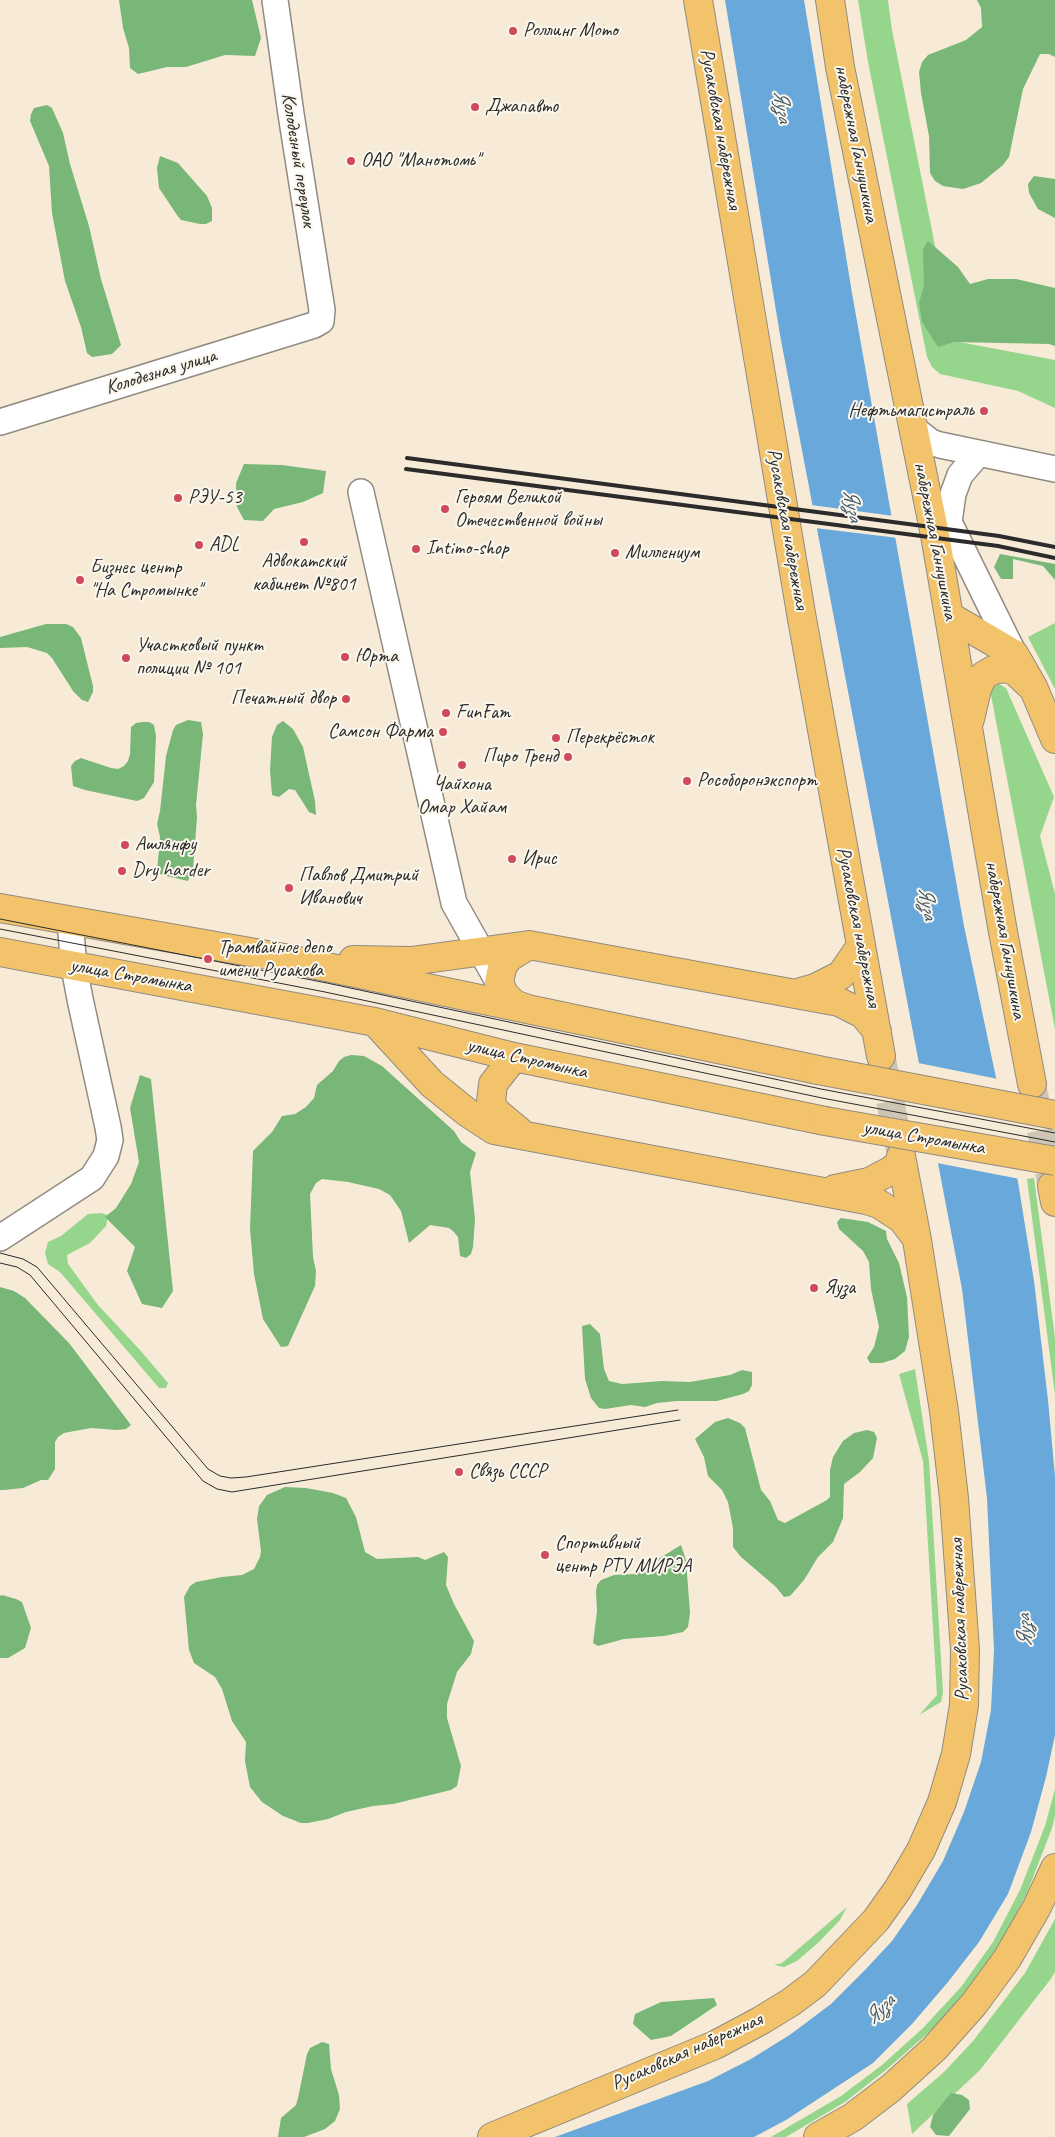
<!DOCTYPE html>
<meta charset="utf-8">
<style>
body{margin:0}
canvas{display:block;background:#f7ebd7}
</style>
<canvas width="1055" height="2137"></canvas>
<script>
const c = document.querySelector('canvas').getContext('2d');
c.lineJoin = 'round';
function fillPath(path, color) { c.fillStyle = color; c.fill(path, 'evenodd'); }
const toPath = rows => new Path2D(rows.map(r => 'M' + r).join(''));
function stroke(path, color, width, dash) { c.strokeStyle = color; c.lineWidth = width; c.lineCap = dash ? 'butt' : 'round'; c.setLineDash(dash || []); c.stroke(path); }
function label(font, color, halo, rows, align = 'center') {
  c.font = font + ' Caveat,sans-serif'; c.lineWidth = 4; c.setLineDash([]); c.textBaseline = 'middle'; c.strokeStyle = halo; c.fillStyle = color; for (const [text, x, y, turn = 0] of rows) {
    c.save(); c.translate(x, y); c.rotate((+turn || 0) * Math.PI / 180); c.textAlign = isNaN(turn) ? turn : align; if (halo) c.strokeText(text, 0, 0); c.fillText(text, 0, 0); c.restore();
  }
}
const green = toPath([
 [858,0,888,0,892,30,954,341,1055,360,1055,408,1018,391,940,374,932,367,927,357,868,62],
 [1055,623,1055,689,1028,637],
 [999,684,1006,688,1054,797,1040,836,1055,894,1055,1029,990,690,993,685],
 [1034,1178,1055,1338,1055,1395,1027,1179],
 [101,1213,108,1215,106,1226,90,1243,67,1255,68,1264,98,1305,140,1350,168,1383,166,1388,159,1388,60,1272,48,1264,45,1253,48,1242,61,1236,88,1214],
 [915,1369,929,1461,943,1692,941,1702,919,1715,937,1695,923,1461,899,1374],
 [1055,1789,1055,1816,1052,1828,1027,1893,999,1946,967,1992,928,2033,886,2070,845,2102,786,2137,771,2137,841,2096,882,2065,923,2028,961,1987,993,1942,1020,1890,1045,1826],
 [847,1907,840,1920,819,1942,797,1961,784,1967,774,1965,782,1963],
 [1055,1919,1055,1972,1050,1980,980,2070,912,2134,907,2104,944,2072,973,2041,1025,1973]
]);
const forest = toPath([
 [119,0,252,0,261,38,255,56,225,55,186,67,167,67,138,74,130,68,129,48,123,28],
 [977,0,1055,0,1055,57,1049,54,1040,54,1023,89,1009,157,1003,165,981,183,963,189,943,186,935,181,930,173,929,136,921,93,919,72,922,62,928,55,966,40,982,27,981,8],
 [47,105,52,108,63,133,70,164,89,226,101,279,121,345,112,354,92,357,87,353,81,327,65,281,52,213,49,166,30,121,31,114,34,108],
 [160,156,178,163,207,196,212,208,212,221,206,224,200,224,181,220,177,215,159,188,157,168],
 [1034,176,1055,179,1055,218,1038,209,1029,193,1028,184],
 [928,241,958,267,970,284,988,279,1016,279,1055,288,1055,346,1049,344,954,342,938,347,922,322,919,303,924,285,923,249],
 [244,464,282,465,326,471,323,493,303,502,274,509,263,521,244,520,237,507,236,483],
 [1000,554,1055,564,1055,580,1043,566,1013,559,1013,579,1001,579,994,567],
 [46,624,66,624,73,627,81,638,93,686,93,692,88,702,82,700,73,691,52,658,47,653,27,647,0,648,0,637],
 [188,720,201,722,203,734,196,805,197,817,193,869,188,881,162,875,157,871,160,837,157,824,160,811,166,756,173,730,176,725],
 [283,721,293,729,303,747,315,801,316,815,309,812,295,790,289,789,279,797,272,795,270,770,272,737,277,725],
 [142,722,149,722,154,725,156,736,154,782,144,798,137,801,85,790,73,786,71,766,75,761,81,758,111,768,118,769,124,766,128,761,130,754,131,727,136,723],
 [351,1055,364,1056,382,1066,454,1131,461,1142,476,1153,470,1172,475,1219,473,1247,471,1254,466,1258,460,1256,458,1237,454,1232,449,1228,430,1225,409,1243,401,1211,390,1195,379,1189,348,1182,322,1179,316,1183,310,1194,313,1257,316,1271,315,1286,288,1346,281,1347,263,1319,254,1274,250,1229,253,1151,272,1132,282,1116,295,1114,306,1107,314,1098,317,1085,333,1071,339,1061,344,1057],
 [140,1075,151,1079,173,1291,162,1308,142,1304,127,1271,135,1247,105,1217,116,1208,131,1184,139,1162,130,1108],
 [841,1218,868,1222,886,1231,887,1239,899,1263,907,1297,909,1337,905,1351,895,1359,882,1363,870,1363,867,1358,874,1347,879,1327,871,1289,869,1262,863,1251,839,1229,837,1222],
 [0,1287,14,1291,25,1298,69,1343,131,1425,126,1429,117,1430,91,1428,64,1433,58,1437,55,1442,55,1469,48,1480,41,1480,23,1488,4,1490,0,1490],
 [590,1324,600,1334,604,1369,609,1381,622,1384,662,1381,690,1382,730,1375,742,1370,752,1372,752,1385,749,1391,743,1394,717,1401,677,1401,657,1403,645,1407,631,1405,605,1409,599,1408,591,1398,585,1379,582,1326],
 [728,1418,740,1423,745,1428,761,1490,770,1501,778,1520,785,1523,827,1500,830,1497,830,1470,833,1457,843,1441,854,1433,867,1430,874,1432,877,1438,873,1458,860,1472,844,1484,843,1518,833,1542,818,1557,804,1580,790,1596,784,1597,776,1587,741,1557,733,1547,733,1528,728,1502,722,1490,708,1476,704,1457,695,1439,715,1422],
 [285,1487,306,1488,333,1493,346,1498,356,1517,365,1552,377,1559,418,1557,425,1560,444,1552,448,1557,446,1585,454,1604,474,1641,471,1654,457,1672,447,1704,447,1718,461,1766,457,1786,451,1790,393,1804,373,1806,346,1812,328,1819,308,1823,301,1823,283,1816,262,1802,250,1787,245,1761,246,1742,232,1721,222,1689,215,1677,194,1663,189,1650,184,1597,190,1586,196,1582,222,1577,242,1575,254,1569,260,1557,261,1551,257,1519,259,1506,267,1495],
 [681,1545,686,1560,690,1613,688,1627,683,1632,664,1636,624,1639,598,1646,593,1643,597,1611,596,1592,597,1585,601,1580,614,1575,634,1574],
 [2,1595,16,1599,22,1602,31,1628,25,1648,8,1658,0,1658,0,1596],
 [714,1998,717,2005,671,2036,651,2040,633,2024,635,2014,661,2002],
 [322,2042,329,2044,331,2069,339,2095,340,2109,335,2121,325,2129,304,2137,278,2137,281,2118,296,2105,298,2098,307,2054,310,2048],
 [951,2093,962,2095,969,2100,970,2109,949,2136,936,2135,930,2127,933,2115]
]);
const water = toPath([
 [725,0,804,0,852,293,964,926,1018,1182,1034,1281,1048,1400,1055,1476,1055,1735,1046,1777,1031,1832,1008,1894,979,1942,948,1982,912,2024,873,2063,786,2120,754,2137,555,2137,708,2081,751,2059,791,2034,831,2004,865,1970,892,1941,917,1905,943,1861,964,1812,981,1762,991,1710,994,1650,987,1498,962,1289,780,335]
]);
const pier = toPath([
 [811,505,894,516,898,538,815,528],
 [918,1063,998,1079,1020,1179,937,1163]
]);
const majorTunnel = toPath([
 [882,1060,901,1155],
 [1033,1089,1051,1182]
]);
const minor = toPath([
 [0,422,314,325,321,321,322,310,291,114,275,0],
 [913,428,931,442,940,445,1055,469],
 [978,454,960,475,953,494,949,522,1014,654],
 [361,492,454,903,499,983],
 [0,1238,92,1178,106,1156,110,1140,108,1127,80,999,74,967,70,921]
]);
const major = toPath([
 [698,0,802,619,881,1056],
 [830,0,840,67,935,535,1003,932,1032,1084],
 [949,616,1014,654,1033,687,1055,739],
 [970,719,977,689,983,676,993,670,1005,668,1015,671,1032,687],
 [0,908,284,958,818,1070],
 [0,952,375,1022,514,1057,825,1121],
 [353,960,411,961,529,945,839,1002,863,1014,877,1031],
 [798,993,815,988,841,975,861,946],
 [525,1008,514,1004,504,994,499,983,502,968,508,958,529,945],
 [375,1022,432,1084,468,1113,494,1130,866,1200,879,1204,902,1219,917,1239],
 [514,1057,493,1084,491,1102,495,1111,519,1131],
 [1052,1186,1055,1202],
 [835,1189,869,1182,892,1170,902,1161],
 [492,2137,715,2045,760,2021,791,2002,815,1984,876,1920,898,1889,921,1850,942,1802,956,1754,964,1705,965,1650,954,1498,944,1411,917,1240,901,1156],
 [818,2137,853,2117,891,2088,934,2049,974,2004,1007,1959,1037,1907,1055,1868]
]);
const tram = toPath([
 [0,919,327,983,821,1089,1055,1133],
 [0,929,325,992,822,1098,1055,1142],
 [0,1253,23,1259,37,1267,208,1469,220,1476,231,1478,246,1477,678,1410],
 [0,1263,17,1267,30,1275,203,1481,217,1489,232,1492,680,1420]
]);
const rail = toPath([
 [407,458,999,536,1055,547],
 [406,469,998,546,1055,558]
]);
const majorBridge = toPath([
 [818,1070,1055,1115],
 [825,1121,1055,1161]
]);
const markers = [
 [513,31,5,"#d1495b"],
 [475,107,5,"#d1495b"],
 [351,161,5,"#d1495b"],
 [984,411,5,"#d1495b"],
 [178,498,5,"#d1495b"],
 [445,509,5,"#d1495b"],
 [304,542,5,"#d1495b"],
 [199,545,5,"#d1495b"],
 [416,549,5,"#d1495b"],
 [615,553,5,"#d1495b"],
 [80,580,5,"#d1495b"],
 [345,657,5,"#d1495b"],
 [126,658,5,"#d1495b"],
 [346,699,5,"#d1495b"],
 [446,713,5,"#d1495b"],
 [443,732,5,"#d1495b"],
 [556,738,5,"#d1495b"],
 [568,757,5,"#d1495b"],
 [462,765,5,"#d1495b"],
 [687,781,5,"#d1495b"],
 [125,845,5,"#d1495b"],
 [512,859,5,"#d1495b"],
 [122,871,5,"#d1495b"],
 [289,888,5,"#d1495b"],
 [208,959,5,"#d1495b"],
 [814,1288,5,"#d1495b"],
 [459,1472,5,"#d1495b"],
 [545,1555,5,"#d1495b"]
];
const poiNames = [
 ["Роллинг Мото",523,31],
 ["Джапавто",485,107],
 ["ОАО \"Манотомь\"",361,161],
 ["Нефтьмагистраль",974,411,"right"],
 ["РЭУ-53",188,498],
 ["Героям Великой",455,498],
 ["Отечественной войны",455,521],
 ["ADL",209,545],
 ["Intimo-shop",426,549],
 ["Миллениум",625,553],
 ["Адвокатский",304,562,"center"],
 ["кабинет №801",304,585,"center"],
 ["Бизнес центр",90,568],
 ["\"На Стромынке\"",90,591],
 ["Участковый пункт",136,646],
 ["полиции № 101",136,669],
 ["Юрта",355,657],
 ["Печатный двор",336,699,"right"],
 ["FunFam",456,713],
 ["Самсон Фарма",433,732,"right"],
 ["Перекрёсток",566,738],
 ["Пиро Тренд",558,757,"right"],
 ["Рособоронэкспорт",697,781],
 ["Чайхона",462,785,"center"],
 ["Омар Хайам",462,808,"center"],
 ["Ашлянфу",135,845],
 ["Ирис",522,859],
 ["Dry harder",132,871],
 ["Павлов Дмитрий",299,876],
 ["Иванович",299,899],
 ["Трамвайное депо",218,948],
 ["имени Русакова",218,971],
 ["Яуза",824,1288],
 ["Связь СССР",469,1472],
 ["Спортивный",555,1544],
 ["центр РТУ МИРЭА",555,1567]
];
const streetNames = [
 ["Русаковская набережная",720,129,80],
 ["набережная Ганнушкина",856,144,79],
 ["Колодезный переулок",298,160,81],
 ["Колодезная улица",161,372,-17],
 ["Русаковская набережная",787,529,80],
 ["набережная Ганнушкина",935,541,79],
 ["Русаковская набережная",858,927,79],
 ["набережная Ганнушкина",1005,940,80],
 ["улица Стромынка",131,976,10],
 ["улица Стромынка",527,1059,13],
 ["улица Стромынка",924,1138,10],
 ["Русаковская набережная",960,1620,-92],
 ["Русаковская набережная",687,2052,-24]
];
const waterNames = [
 ["Яуза",782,106,81],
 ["Яуза",852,505,79],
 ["Яуза",927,903,80],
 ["Яуза",1025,1631,-93],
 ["Яуза",880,2010,-45]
];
fillPath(green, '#96d68c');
fillPath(forest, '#78b778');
fillPath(water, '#68a8db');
fillPath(pier, '#f7ebd7');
stroke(majorTunnel, '#cec5b5', 28, [28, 14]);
stroke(minor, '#918b81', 28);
stroke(major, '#918b81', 30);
stroke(minor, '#fff', 25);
stroke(major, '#f2c36a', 28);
stroke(tram, '#2b2b2b', 1);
stroke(rail, '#2b2b2b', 4);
stroke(majorBridge, '#918b81', 30, []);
stroke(majorBridge, '#f2c36a', 28);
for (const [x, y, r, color] of markers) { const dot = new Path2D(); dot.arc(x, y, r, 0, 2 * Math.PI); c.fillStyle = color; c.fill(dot); stroke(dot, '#fbf7ec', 2); }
label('20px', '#2b2b2b', '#fbf7ec', poiNames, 'left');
label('20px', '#2b2b2b', '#fbf7ec', streetNames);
label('italic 21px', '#405769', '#fbf7ec', waterNames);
</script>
